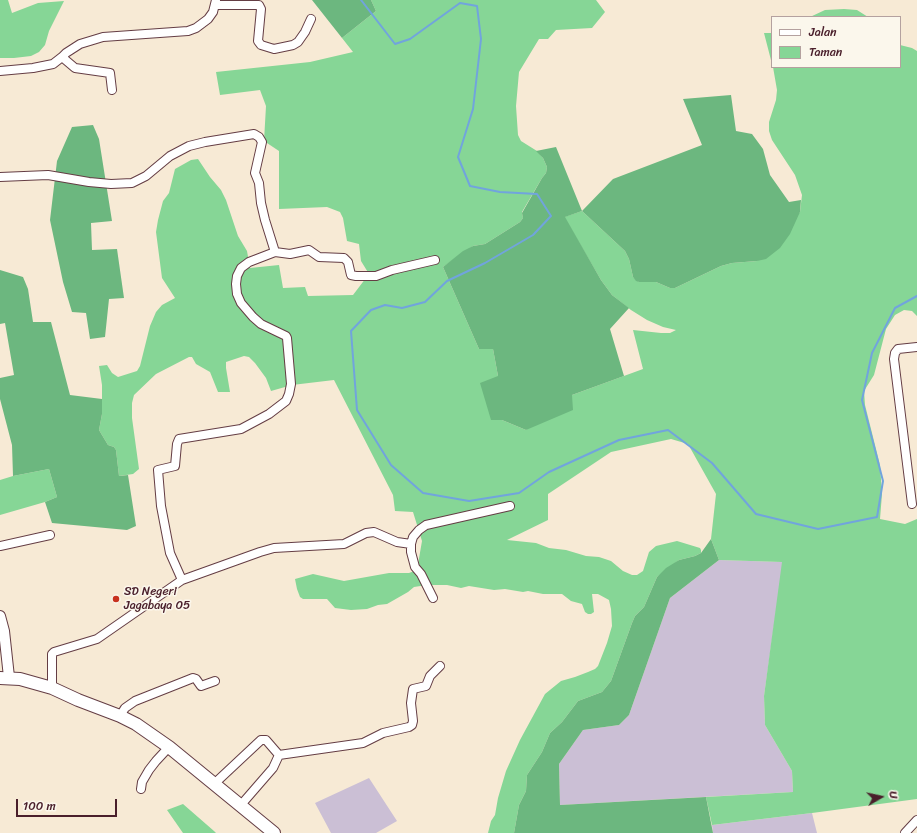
<!DOCTYPE html>
<style>
body{margin:0}
#map{position:relative;width:917px;height:833px;overflow:hidden;background:#f7ead5;font-family:Sriracha,sans-serif}
canvas{display:block}
.legend{position:absolute;left:771px;top:16px;width:130px;height:52px;box-sizing:border-box;background:#fbf7ec;border:1px solid #b4a19f;margin:0;padding:5px 7px;list-style:none;font-size:12px;color:#4a1f2b}
.legend li{display:flex;align-items:center;gap:8px;height:20px}
.legend b{width:20px;border:1px solid #b4a19f}
.north{position:absolute;left:861px;top:777px;width:40px;height:40px;-webkit-text-stroke:3px #fbf7ec;paint-order:stroke;rotate:81deg;font-size:11px;font-weight:700;line-height:16px;text-align:center;color:#4a1f2b}
.north::after{content:'';display:block;margin:auto;width:14px;height:18px;background:#4a1f2b;clip-path:polygon(50% 0,100% 100%,50% 72%,0 100%)}
.scale{position:absolute;left:16px;top:799px;width:101px;height:18px;box-sizing:border-box;border:2px solid #4a1f2b;border-top:0;padding-left:5px;font-size:12px;line-height:14px;white-space:nowrap;color:#4a1f2b;-webkit-text-stroke:3px #fbf7ec;paint-order:stroke}
</style>
<div id="map">
<canvas width="917" height="833"></canvas>
<ul class="legend">
<li><b style="height:5px;background:#fff"></b>Jalan</li>
<li><b style="height:11px;background:#86d696"></b>Taman</li>
</ul>
<div class="north">U</div>
<div class="scale">100 m</div>
</div>
<script>
const c = document.querySelector('canvas').getContext('2d');
c.lineJoin = 'round';
function fillPath(path, color) { c.fillStyle = color; c.fill(path, 'evenodd'); }
const toPath = rows => new Path2D(rows.map(r => 'M' + r).join(''));
function stroke(path, color, width, dash) { c.strokeStyle = color; c.lineWidth = width; c.lineCap = dash ? 'butt' : 'round'; c.setLineDash(dash || []); c.stroke(path); }
function label(font, color, halo, rows, align = 'center') {
  c.font = font + ' Sriracha,sans-serif'; c.lineWidth = 3; c.setLineDash([]); c.textBaseline = 'middle'; c.strokeStyle = halo; c.fillStyle = color; for (const [text, x, y, turn = 0] of rows) {
    c.save(); c.translate(x, y); c.rotate((+turn || 0) * Math.PI / 180); c.textAlign = isNaN(turn) ? turn : align; if (halo) c.strokeText(text, 0, 0); c.fillText(text, 0, 0); c.restore();
  }
}
const industrial = toPath([
 [719,560,783,562,764,696,765,725,792,771,793,792,560,805,559,764,583,730,619,725,629,715,670,598],
 [369,778,397,821,376,833,331,833,315,803],
 [812,813,817,833,713,833,712,825]
]);
const green = toPath([
 [0,0,8,0,12,13,38,3,64,1,49,31,45,45,39,52,31,56,14,58,0,58],
 [371,0,596,0,605,12,592,28,556,30,548,39,539,39,519,72,516,106,518,135,521,141,537,151,543,158,547,167,546,173,542,178,522,212,523,218,520,222,485,244,473,246,443,267,479,349,493,349,498,376,502,420,526,430,572,395,643,369,633,330,661,333,670,333,676,330,663,327,647,320,631,310,612,295,601,280,564,217,582,211,625,251,629,259,633,277,639,282,656,282,670,288,675,288,721,266,732,263,757,261,800,212,802,195,795,175,772,140,769,131,769,122,776,100,777,90,773,67,900,67,900,45,912,48,917,51,917,316,912,311,904,310,895,315,886,329,874,375,864,391,865,405,880,465,882,494,880,519,905,524,917,519,917,799,812,813,712,825,706,797,793,792,792,771,765,725,764,696,782,562,719,560,711,539,716,494,688,444,671,439,611,452,548,494,548,520,507,540,536,543,549,548,566,550,586,556,599,557,611,561,623,571,632,575,637,575,643,571,649,552,656,546,677,541,700,548,701,550,701,553,695,556,679,560,657,577,644,607,635,616,632,623,611,681,602,692,578,701,562,722,550,733,542,752,527,775,526,791,519,805,514,833,488,833,491,821,495,815,498,798,506,771,520,740,545,694,561,681,575,677,588,672,595,669,598,666,607,643,612,626,611,609,609,600,598,594,592,594,594,612,591,614,588,614,585,612,582,604,571,601,562,594,543,594,528,591,523,592,505,589,494,590,469,586,461,588,447,585,427,585,414,587,408,592,387,604,378,605,367,609,351,610,335,608,327,599,303,599,300,597,297,589,295,579,313,574,344,581,389,573,409,573,417,570,422,541,413,512,395,511,393,495,334,380,292,385,271,391,266,378,255,363,249,357,244,356,226,362,226,368,230,392,218,392,210,372,196,364,192,357,189,357,156,374,134,395,132,403,132,418,139,469,133,474,119,476,116,450,114,447,108,445,99,430,102,414,102,385,99,366,107,365,112,373,118,377,137,371,140,366,150,326,156,312,162,305,175,298,162,278,156,232,158,220,163,201,169,193,175,169,191,160,198,159,210,177,221,190,226,200,238,236,247,251,250,268,279,265,283,288,305,287,308,296,353,295,369,274,361,261,359,244,347,241,343,218,340,212,327,207,279,209,279,151,264,141,266,106,260,90,220,95,216,72,310,62,353,52,342,38,376,11],
 [844,9,857,10,868,17,810,17,825,10],
 [764,33,772,33,772,64],
 [49,469,57,497,45,502,0,515,0,480,13,476],
 [183,804,214,831,216,833,183,833,167,810]
]);
const forest = toPath([
 [312,0,371,0,376,11,342,38],
 [731,95,736,131,752,134,763,149,770,175,789,202,801,200,800,212,790,234,780,248,766,259,757,261,732,263,721,266,675,288,670,288,656,282,639,282,636,281,633,277,629,259,625,251,582,211,565,217,601,280,612,295,629,308,610,329,624,376,572,395,573,410,526,430,502,420,491,420,480,383,498,376,493,349,479,349,443,267,463,251,473,246,485,244,520,222,523,218,522,213,542,178,546,173,547,167,543,158,536,151,556,147,582,211,613,179,702,145,683,99],
 [93,125,99,139,112,221,91,223,92,250,117,249,124,298,109,299,105,337,90,339,86,313,72,312,63,282,50,220,57,161,72,127],
 [0,270,23,277,28,289,33,322,51,322,70,395,102,399,102,414,99,430,108,445,114,447,116,450,119,476,128,475,136,526,127,530,52,523,45,502,57,497,49,469,13,476,12,445,0,399,0,378,14,375,5,323,0,324],
 [711,539,719,560,670,598,629,715,619,725,583,730,559,764,560,805,706,797,713,833,514,833,519,805,526,791,527,775,542,752,550,733,562,722,578,701,602,692,611,681,632,623,635,616,644,607,657,577,666,568,679,560,695,556,701,553]
]);
const stream = toPath([
 [361,0,395,44,410,39,460,3,477,6,481,39,473,109,458,157,470,186,500,192,537,194,551,216,533,235,485,263,447,281,425,302,402,308,385,305,371,310,351,331,357,410,391,465,423,493,469,501,519,493,549,472,619,440,668,430,712,463,756,514,818,529,877,517,883,481,862,400,872,353,895,308,917,296]
]);
const minor = toPath([
 [215,5,259,5,261,9,258,41,261,45,274,49,293,45,298,42,305,32,311,19],
 [62,57,66,53,80,44,103,37,188,31,196,28,208,19,213,12,216,0],
 [0,71,33,68,53,64,62,57,75,68,110,73,112,90],
 [0,177,48,175,89,182,111,184,132,183,146,176,170,156,189,146,205,142,254,134,259,137,262,142,255,173,259,183,261,203,265,220,275,252,290,254,309,250,319,257,344,258,348,262,351,275,356,276,376,276,392,270,435,260],
 [912,504,894,359,895,353,898,349,917,347],
 [0,546,50,535],
 [182,580,170,553,161,506,158,470,175,466,177,444,179,439,241,429,269,414,286,401,289,394,291,384,287,338,286,336,261,324,253,317,241,303,237,294,236,284,237,276,241,268,249,262,275,252],
 [433,598,421,574,415,567,411,552,411,544,413,537,419,530,426,525,510,506],
 [52,688,52,654,54,652,97,639,182,580,260,552,274,548,344,544,366,533,374,532,397,542,411,544],
 [120,716,125,708,135,701,193,678,196,679,201,686,215,681],
 [279,755,363,743,383,733,409,727,412,725,413,721,411,703,413,689,426,686,430,676,440,666],
 [214,784,261,740,266,740,279,755],
 [141,789,142,782,149,770,156,761,169,747],
 [240,806,273,768,279,755],
 [905,833,917,820]
]);
const tertiary = toPath([
 [0,616,4,631,9,677]
]);
const primary = toPath([
 [0,678,20,679,52,688,78,700,120,716,136,724,169,747,274,833]
]);
const markers = [
 [116,599,4,"#c8321e"]
];
const poiNames = [
 ["SD Negeri",124,592],
 ["Jagabaya 05",124,606]
];
fillPath(industrial, '#cbbfd5');
fillPath(green, '#86d696');
fillPath(forest, '#6cb77f');
stroke(stream, '#71a4dd', 2);
stroke(minor, '#643d44', 10);
stroke(tertiary, '#643d44', 12);
stroke(primary, '#643d44', 14);
stroke(minor, '#fff', 8);
stroke(tertiary, '#fff', 10);
stroke(primary, '#fff', 12);
for (const [x, y, r, color] of markers) { const dot = new Path2D(); dot.arc(x, y, r, 0, 2 * Math.PI); c.fillStyle = color; c.fill(dot); stroke(dot, '#fbf7ec', 1.5); }
label('12px', '#4a1f2b', '#fbf7ec', poiNames, 'left');
</script>
